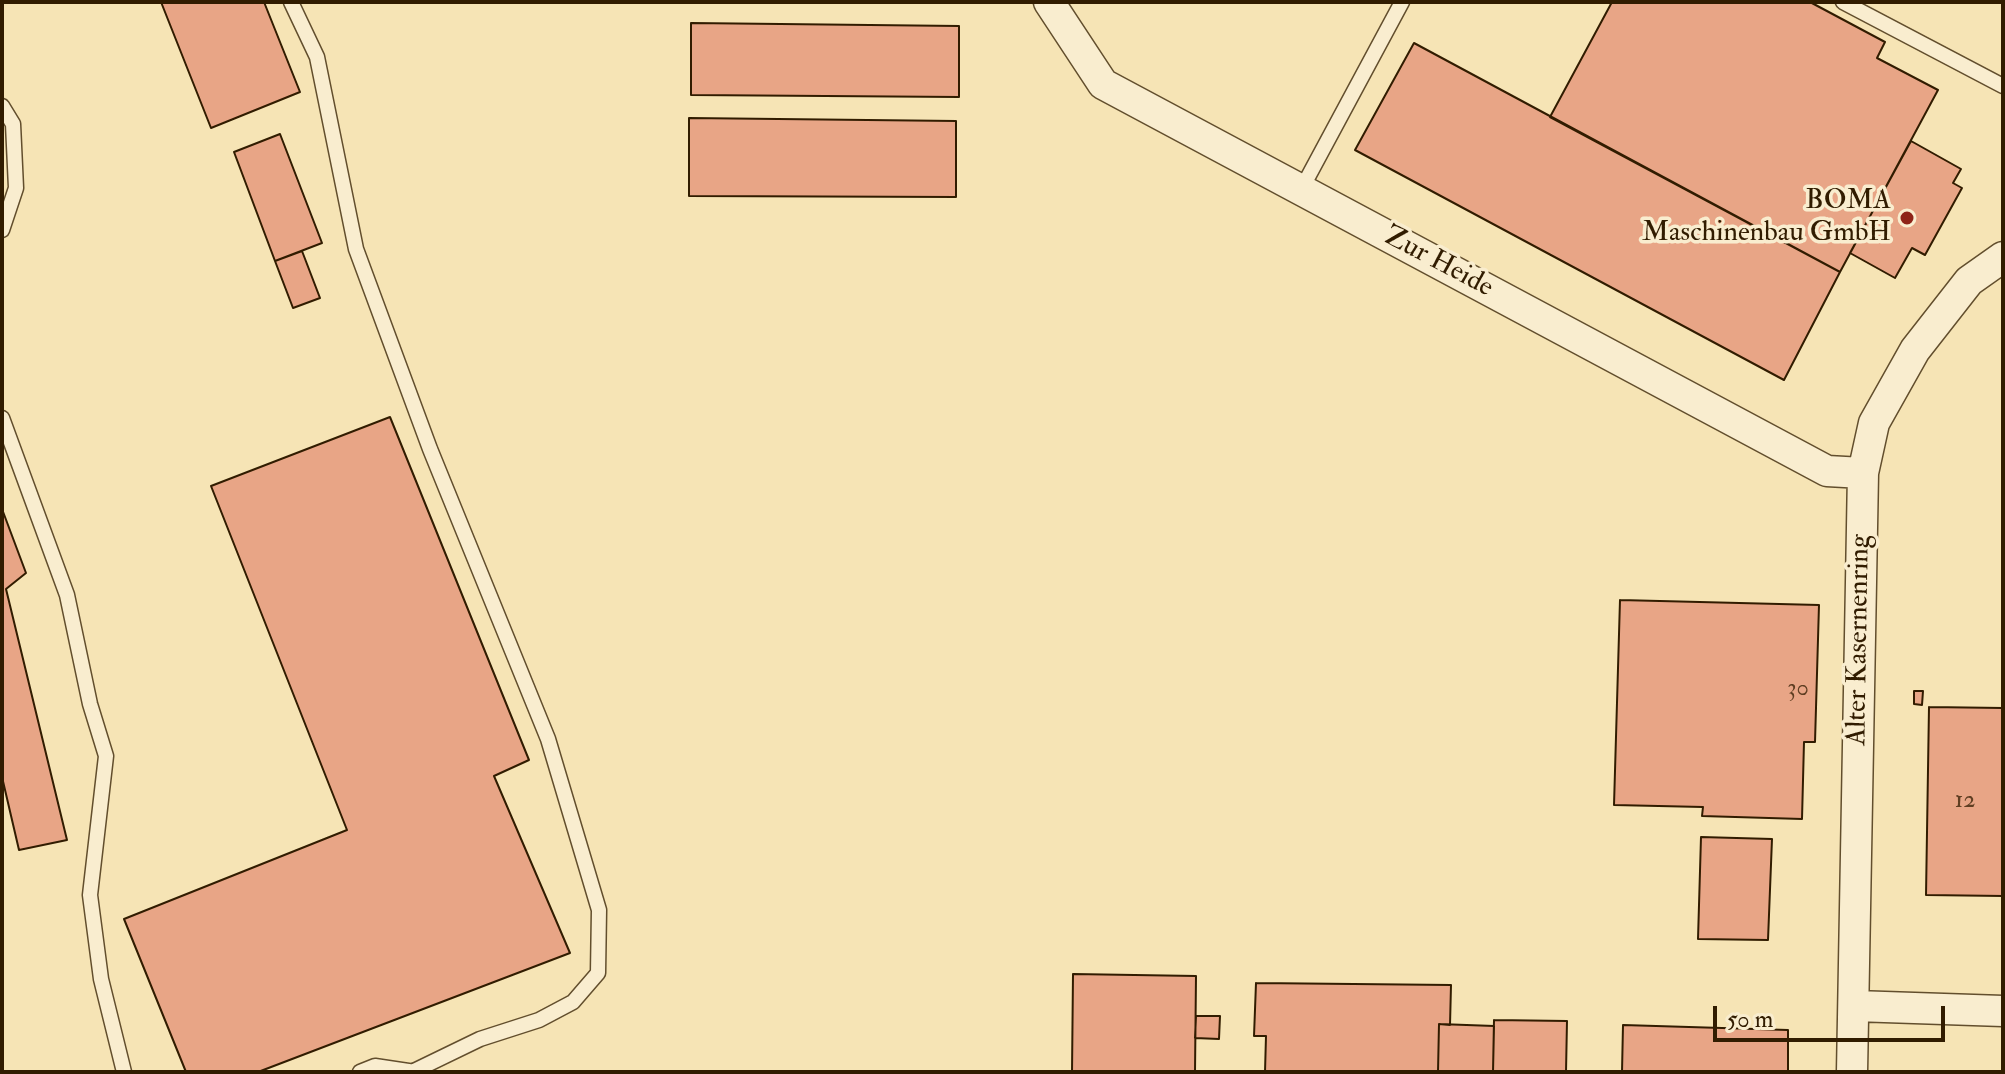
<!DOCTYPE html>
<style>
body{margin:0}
#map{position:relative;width:2005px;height:1074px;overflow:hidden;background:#f6e4b5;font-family:"IM FELL Double Pica",serif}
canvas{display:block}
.frame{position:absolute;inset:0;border:4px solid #311c00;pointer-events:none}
.scale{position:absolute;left:1713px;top:1006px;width:232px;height:36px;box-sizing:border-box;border:4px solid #311c00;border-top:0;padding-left:10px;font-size:24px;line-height:28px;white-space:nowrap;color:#311c00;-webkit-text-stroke:6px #f9edcf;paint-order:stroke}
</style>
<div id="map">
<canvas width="2005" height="1074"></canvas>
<div class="frame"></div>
<div class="scale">50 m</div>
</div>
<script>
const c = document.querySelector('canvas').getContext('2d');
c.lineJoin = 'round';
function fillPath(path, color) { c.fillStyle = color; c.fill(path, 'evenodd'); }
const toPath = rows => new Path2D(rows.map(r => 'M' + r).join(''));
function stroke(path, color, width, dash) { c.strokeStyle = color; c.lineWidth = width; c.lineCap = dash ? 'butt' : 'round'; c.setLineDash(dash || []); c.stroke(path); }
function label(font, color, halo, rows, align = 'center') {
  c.font = font + ' "IM FELL Double Pica",serif'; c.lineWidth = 7; c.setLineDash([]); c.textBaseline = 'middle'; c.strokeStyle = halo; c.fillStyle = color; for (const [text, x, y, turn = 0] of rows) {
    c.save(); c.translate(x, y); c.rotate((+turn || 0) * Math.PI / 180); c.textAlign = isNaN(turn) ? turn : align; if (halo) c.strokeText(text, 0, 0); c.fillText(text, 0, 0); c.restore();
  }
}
const building = toPath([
 [161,2,264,2,300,92,211,128,161,2],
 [1612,2,1810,2,1885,42,1877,58,1938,90,1840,272,1550,117,1612,2],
 [691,23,959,26,959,97,691,95,691,23],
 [1414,43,1840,272,1784,380,1355,150,1414,43],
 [689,118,956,121,956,197,689,196,689,118],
 [280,134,322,243,275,261,234,152,280,134],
 [1911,141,1961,169,1953,183,1962,188,1925,255,1912,248,1895,278,1850,253,1911,141],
 [302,251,320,298,293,308,275,261,302,251],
 [390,417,529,760,494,776,570,953,258,1072,186,1072,124,919,347,830,211,486,390,417],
 [2,509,26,573,6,589,67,840,19,850,2,777,2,509],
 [1620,600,1819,605,1815,742,1804,742,1802,819,1702,816,1703,807,1614,805,1620,600],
 [1914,691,1923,691,1922,705,1914,704,1914,691],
 [1929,707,2003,708,2003,896,1926,895,1929,707],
 [1701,837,1772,839,1768,940,1698,939,1701,837],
 [1073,974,1196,976,1195,1072,1072,1072,1073,974],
 [1256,983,1451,985,1450,1025,1439,1024,1438,1072,1265,1072,1266,1036,1254,1036,1256,983],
 [1196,1016,1220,1016,1219,1039,1195,1038,1196,1016],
 [1494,1020,1567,1021,1566,1072,1493,1072,1494,1020],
 [1439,1024,1494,1026,1493,1072,1438,1072,1439,1024],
 [1623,1025,1788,1030,1788,1072,1622,1072,1623,1025]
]);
const service = toPath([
 [291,2,317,57,356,249,430,449,548,739,599,910,598,973,573,1002,539,1020,480,1039,414,1071],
 [1843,2,2003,86],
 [2,106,13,124,16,188,2,230],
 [1301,190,1402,2],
 [2,418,67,595,90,704,106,756,90,895,101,979,124,1072],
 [360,1072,375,1066,415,1072]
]);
const minor = toPath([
 [1049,2,1103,84,1827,471,1863,473],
 [1855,1006,2003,1011],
 [1852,1072,1863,473,1874,423,1915,350,1969,281,2003,257]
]);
const markers = [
 [1907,218,8,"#8f2418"]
];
const numberNames = [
 ["30",1798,690],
 ["12",1965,802]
];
const poiNames = [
 ["BOMA",1891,202],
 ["Maschinenbau GmbH",1891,234]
];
const streetNames = [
 ["Zur Heide",1438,263,28],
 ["Alter Kasernenring",1860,640,-89]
];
fillPath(building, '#e8a586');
stroke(building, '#311c00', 2);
stroke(service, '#624e2d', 17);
stroke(minor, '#624e2d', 33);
stroke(service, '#f9edcf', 14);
stroke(minor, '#f9edcf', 30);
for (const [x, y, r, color] of markers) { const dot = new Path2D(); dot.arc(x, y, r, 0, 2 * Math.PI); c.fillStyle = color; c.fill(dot); stroke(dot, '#f9edcf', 3); }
label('24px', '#5f3e22', null, numberNames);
label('28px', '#311c00', '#f9edcf', poiNames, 'right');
label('28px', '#311c00', '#f9edcf', streetNames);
</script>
